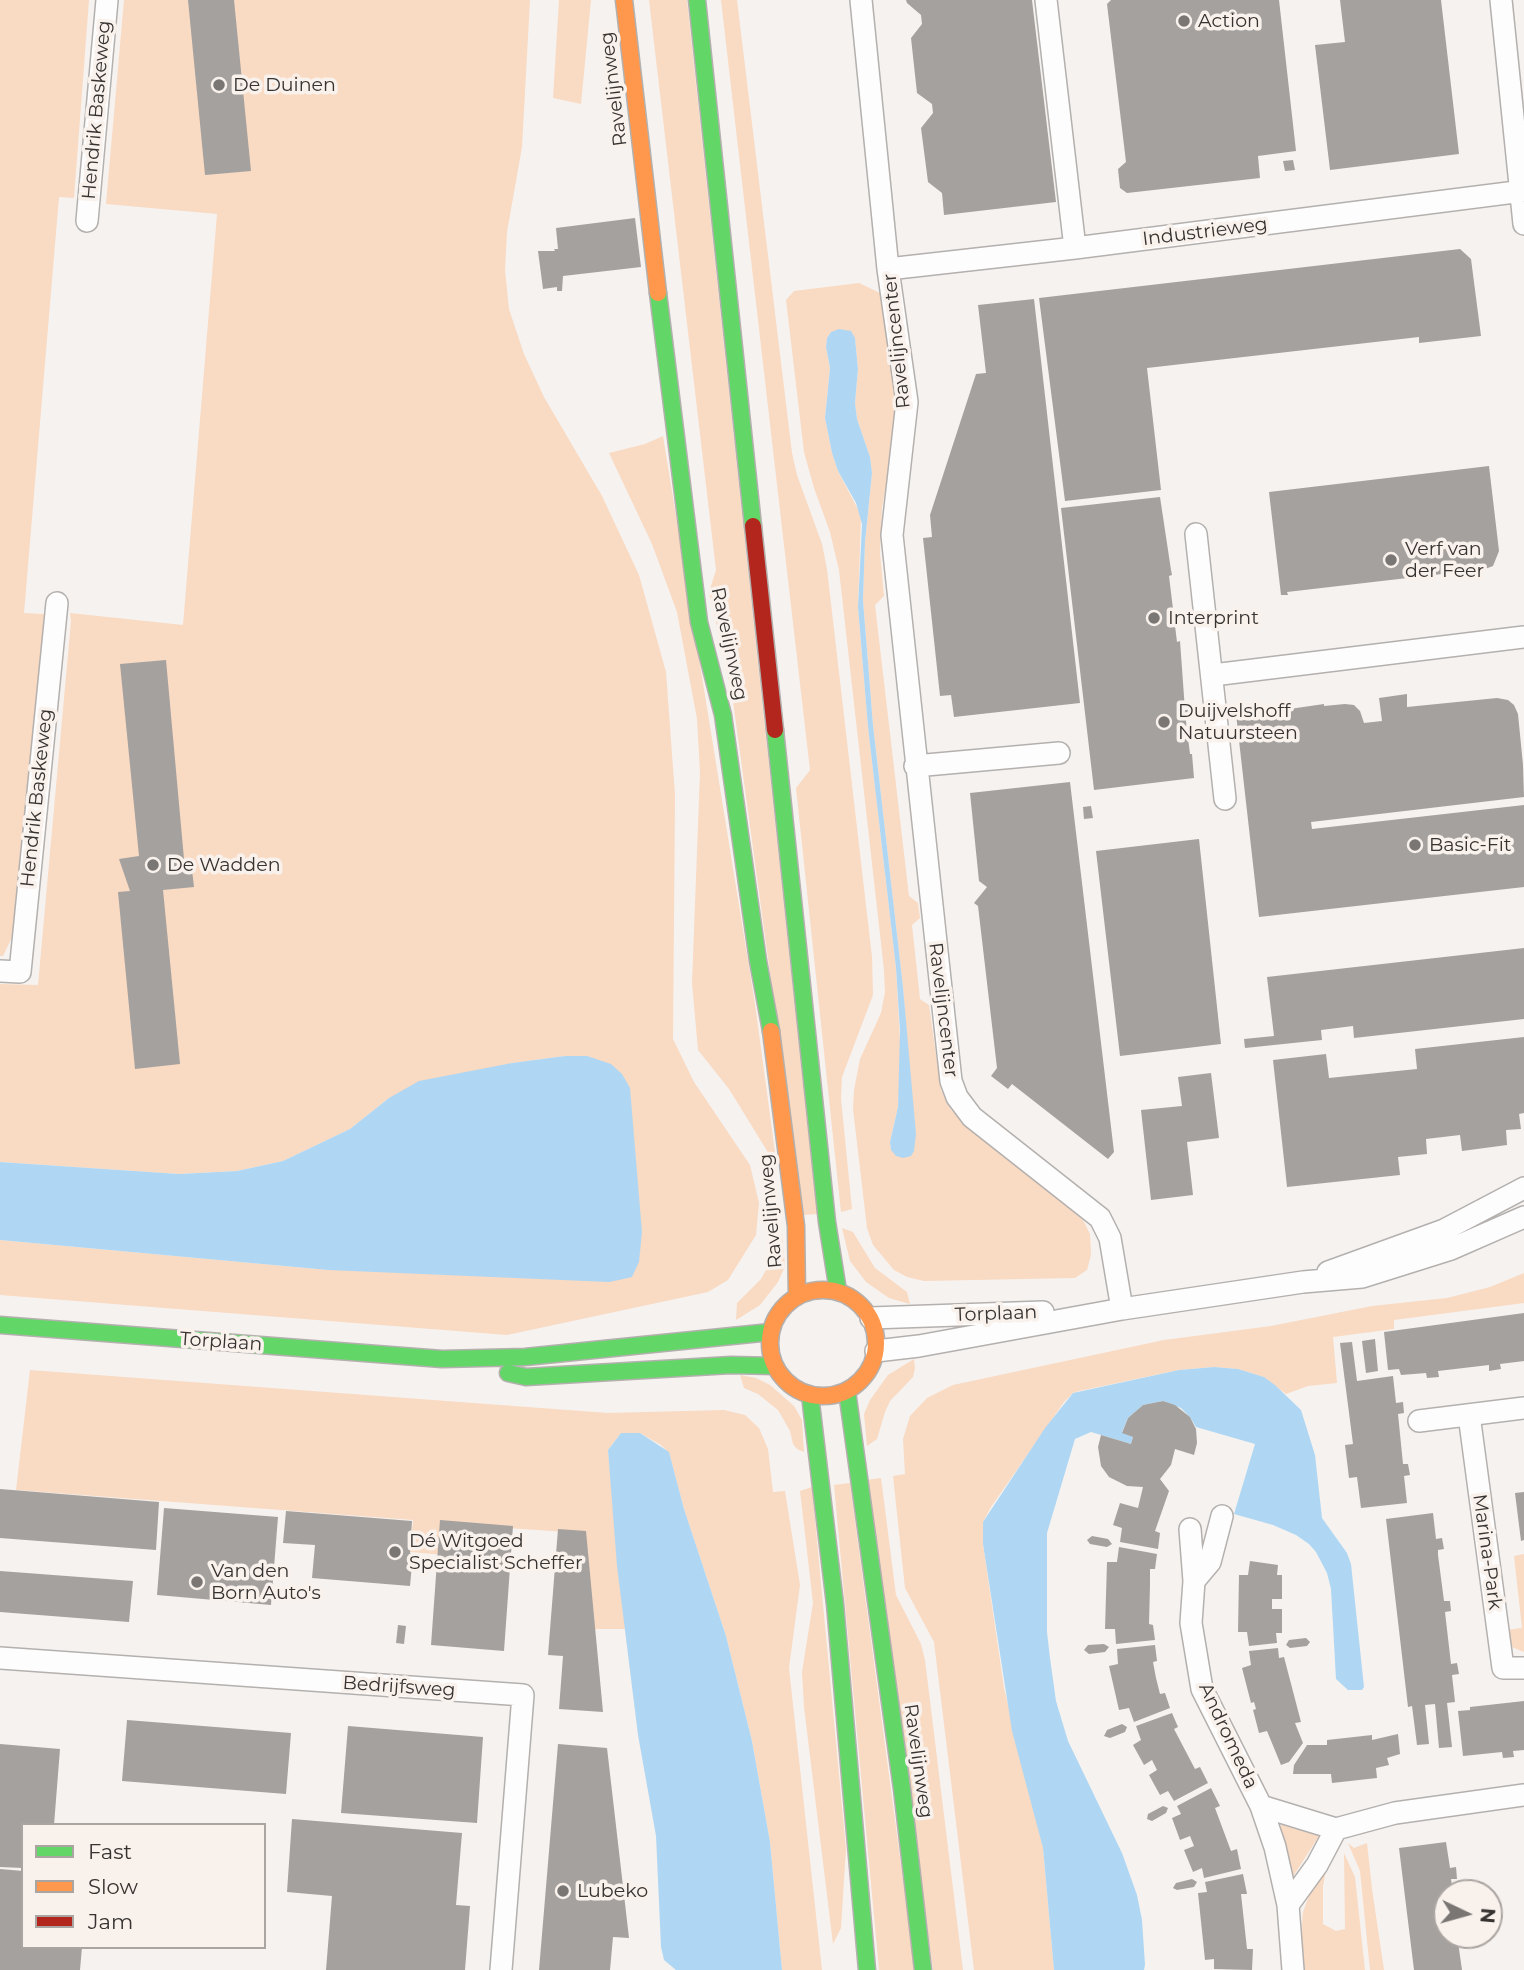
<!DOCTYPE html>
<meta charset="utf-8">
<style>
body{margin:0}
#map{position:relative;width:1524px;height:1970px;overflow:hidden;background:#f6f2ef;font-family:Montserrat,sans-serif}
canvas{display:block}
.legend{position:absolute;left:21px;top:1823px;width:245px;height:126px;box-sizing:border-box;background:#f9f1ec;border:2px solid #aba5a1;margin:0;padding:9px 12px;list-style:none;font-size:21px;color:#363331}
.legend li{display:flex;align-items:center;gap:14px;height:35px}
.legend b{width:35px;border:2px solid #aba5a1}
.north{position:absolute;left:1433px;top:1879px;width:70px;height:70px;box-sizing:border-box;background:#f9f1ec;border:2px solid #aba5a1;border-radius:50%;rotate:95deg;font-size:19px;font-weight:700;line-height:28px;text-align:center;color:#363331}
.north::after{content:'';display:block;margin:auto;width:24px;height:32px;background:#797674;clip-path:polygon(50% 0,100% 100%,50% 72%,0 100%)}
</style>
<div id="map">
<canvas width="1524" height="1970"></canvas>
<ul class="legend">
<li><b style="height:9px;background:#63d668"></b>Fast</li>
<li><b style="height:9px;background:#ff974d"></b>Slow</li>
<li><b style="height:9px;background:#b3261e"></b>Jam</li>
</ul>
<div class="north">N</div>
</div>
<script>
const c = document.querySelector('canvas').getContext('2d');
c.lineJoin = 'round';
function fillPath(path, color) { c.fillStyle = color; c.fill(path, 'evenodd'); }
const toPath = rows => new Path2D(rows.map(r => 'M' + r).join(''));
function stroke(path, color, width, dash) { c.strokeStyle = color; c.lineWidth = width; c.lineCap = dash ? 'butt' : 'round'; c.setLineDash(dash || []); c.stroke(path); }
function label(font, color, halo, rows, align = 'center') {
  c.font = font + ' Montserrat,sans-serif'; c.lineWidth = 7; c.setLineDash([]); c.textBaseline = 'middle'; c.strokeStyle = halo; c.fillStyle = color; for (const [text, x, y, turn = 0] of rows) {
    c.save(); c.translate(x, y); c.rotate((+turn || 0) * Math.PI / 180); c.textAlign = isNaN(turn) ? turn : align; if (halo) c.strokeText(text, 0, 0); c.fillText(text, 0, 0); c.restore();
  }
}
const green = toPath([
 [0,0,89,0,74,198,59,197,24,613,44,614,19,923,3,956,0,956],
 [124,0,530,0,522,147,507,232,505,270,509,309,524,354,544,397,602,496,639,575,666,672,675,795,673,1039,694,1082,750,1165,759,1203,756,1235,728,1280,708,1292,507,1335,0,1295,0,1240,328,1270,565,1056,512,1063,389,1098,350,1129,283,1161,237,1171,179,1174,0,1162,0,984,38,985,71,621,70,613,183,625,217,214,106,204],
 [559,0,591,0,581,104,553,98],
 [649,0,687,0,817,1214,803,1215,732,694,709,592,716,570],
 [721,0,737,0,792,453,797,475,822,544,827,569,872,957,873,995,842,1077,841,1099,852,1209,841,1212,796,788,810,770],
 [859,283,880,293,886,305,897,395,898,415,882,508,880,553,884,596,875,605,909,896,918,903,920,918,912,925,920,999,929,1005,941,1090,951,1110,1083,1220,1090,1234,1091,1255,1087,1270,1075,1278,924,1281,907,1277,894,1270,873,1245,867,1228,853,1109,854,1090,860,1059,881,1013,885,992,884,970,839,570,830,532,814,488,804,452,786,300,794,291],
 [831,332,855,338,858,369,855,403,857,419,870,457,872,473,865,542,863,600,873,725,903,987,908,1056,891,1150,890,1142,898,1107,901,1059,896,968,868,727,858,607,861,515,838,471,832,453,825,418,830,368,826,347,827,338],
 [663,436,755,1004,777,1167,729,1089,698,1050,692,983,700,772,697,719,677,612,652,544,609,453,645,444],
 [842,1228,853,1232,875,1268,907,1292,910,1304,889,1298,866,1282,850,1261],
 [782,1234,785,1266,778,1282,760,1305,736,1320,737,1303,761,1279,767,1268,773,1243],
 [1524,1273,1524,1303,1394,1320,1394,1329,1333,1337,1337,1383,1308,1386,1286,1394,1264,1377,1238,1369,1214,1367,1179,1370,1079,1391,1073,1393,1064,1402,991,1507,983,1522,983,1544,1004,1688,1043,1848,1054,1970,974,1970,934,1642,905,1588,893,1476,905,1474,903,1439,910,1416,927,1398,953,1385,1164,1340,1271,1326,1372,1306,1447,1298,1490,1287],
 [914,1359,915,1368,913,1377,890,1401,885,1412,877,1439,867,1446,864,1414,870,1400,888,1375],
 [30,1370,608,1413,724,1410,745,1415,759,1428,768,1449,773,1492,785,1491,800,1585,789,1668,822,1970,782,1970,770,1842,752,1741,726,1636,684,1509,669,1453,661,1445,640,1433,621,1433,608,1450,625,1629,589,1629,582,1533,447,1524,444,1555,410,1552,413,1520,16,1490],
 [740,1375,756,1378,770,1385,794,1406,802,1420,804,1452,797,1449,793,1444,790,1431,778,1410,758,1394,744,1388],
 [881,1478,896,1595,921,1644,925,1660,963,1970,933,1970,866,1480],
 [850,1483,915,1970,879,1970,834,1485],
 [812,1487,846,1849,841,1928,833,1944,804,1707,802,1672,813,1603,800,1491],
 [1524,1554,1524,1652,1512,1647,1508,1642,1506,1630,1522,1628,1514,1556],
 [1282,1825,1319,1836,1292,1878,1277,1827],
 [1348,1843,1354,1848,1367,1843,1372,1889,1384,1970,1370,1970,1360,1871],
 [1344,1853,1355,1877,1365,1970,1302,1970,1301,1938,1303,1912,1311,1890,1327,1864,1323,1886,1323,1924,1336,1931,1345,1929]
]);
const water = toPath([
 [839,329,851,331,855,338,858,369,855,403,857,419,870,457,872,473,865,542,863,600,873,725,903,987,916,1134,914,1151,911,1156,903,1158,896,1156,891,1150,890,1142,898,1107,900,1031,896,968,868,727,858,607,862,524,856,503,838,471,832,453,825,418,830,368,826,347,827,338,831,332],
 [565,1056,587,1056,611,1064,622,1074,630,1088,642,1232,639,1262,632,1277,628,1278,609,1282,328,1270,0,1240,0,1162,179,1174,237,1171,283,1161,350,1129,389,1098,419,1081,512,1063],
 [1214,1367,1238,1369,1264,1377,1275,1385,1301,1410,1315,1455,1322,1518,1347,1553,1351,1564,1364,1687,1362,1690,1348,1690,1336,1679,1331,1589,1327,1573,1316,1552,1309,1544,1296,1535,1273,1525,1234,1514,1255,1444,1196,1427,1190,1417,1181,1408,1163,1401,1143,1405,1128,1418,1122,1432,1133,1437,1131,1444,1091,1432,1075,1439,1047,1533,1047,1632,1050,1658,1056,1701,1068,1741,1122,1853,1137,1895,1142,1920,1145,1965,1144,1970,1054,1970,1043,1848,1012,1731,983,1544,983,1522,1045,1428,1073,1393,1179,1370],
 [621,1433,640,1433,669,1452,684,1509,726,1636,752,1741,770,1842,782,1970,676,1970,664,1960,661,1947,656,1836,638,1735,617,1566,608,1450]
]);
const building = toPath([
 [188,0,234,0,251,171,205,175],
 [906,0,1032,0,1056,202,944,215,942,193,928,182,921,128,933,113,932,104,917,93,911,38,922,24,921,15,907,3],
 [1111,0,1279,0,1296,151,1258,156,1260,178,1127,193,1120,188,1118,169,1126,162,1107,4],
 [1340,0,1441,0,1459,154,1330,170,1315,45,1345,42],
 [1293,160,1295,170,1285,171,1283,161],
 [635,218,641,267,563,276,562,291,557,291,557,287,543,289,538,251,555,251,554,249,558,249,556,228],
 [1460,249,1471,259,1481,336,1419,343,1419,337,1147,368,1161,490,1065,501,1039,298],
 [1034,299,1080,703,954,717,951,695,940,696,923,538,932,537,930,515,976,374,986,373,978,305],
 [1489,466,1499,551,1493,566,1485,569,1287,592,1288,595,1281,595,1269,492],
 [1160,497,1171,570,1172,575,1169,576,1177,642,1180,641,1185,710,1191,710,1191,712,1185,713,1190,754,1192,754,1194,778,1094,790,1061,508],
 [166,660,185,870,192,870,194,887,163,890,180,1064,135,1069,118,892,130,891,119,859,139,856,120,664],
 [1407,694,1407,707,1497,698,1508,700,1514,705,1518,714,1523,765,1524,797,1311,822,1312,829,1524,805,1524,887,1259,917,1236,714,1262,713,1324,704,1324,706,1345,704,1354,705,1360,711,1364,723,1382,721,1379,698],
 [1070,782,1114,1152,1108,1159,1012,1084,1008,1089,991,1076,997,1068,978,906,974,903,987,887,979,881,970,793],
 [1091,806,1093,818,1084,819,1083,807],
 [1199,839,1221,1044,1120,1056,1096,851],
 [1524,948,1524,1019,1354,1038,1353,1026,1321,1030,1322,1040,1245,1048,1244,1039,1274,1036,1267,977],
 [1524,1037,1524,1113,1519,1114,1521,1129,1506,1130,1507,1145,1462,1151,1460,1135,1426,1139,1427,1154,1398,1157,1400,1175,1287,1187,1273,1060,1326,1054,1329,1078,1417,1069,1415,1049],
 [1211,1073,1219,1138,1187,1142,1193,1195,1151,1200,1141,1110,1182,1106,1178,1077],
 [1524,1313,1524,1361,1500,1364,1501,1369,1489,1371,1489,1365,1438,1371,1439,1377,1427,1378,1426,1373,1401,1375,1399,1369,1388,1370,1384,1332],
 [1375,1339,1378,1371,1366,1373,1362,1341],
 [1352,1342,1357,1381,1393,1376,1396,1403,1403,1402,1404,1413,1398,1414,1403,1464,1408,1464,1410,1475,1404,1476,1407,1503,1361,1508,1357,1477,1349,1478,1345,1445,1353,1444,1340,1343],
 [1163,1401,1175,1405,1190,1417,1196,1429,1197,1443,1194,1455,1175,1449,1171,1465,1160,1479,1169,1491,1155,1531,1160,1533,1158,1549,1120,1542,1122,1528,1113,1525,1120,1503,1138,1508,1143,1487,1127,1486,1109,1477,1101,1466,1098,1447,1101,1435,1131,1444,1133,1437,1122,1433,1128,1418,1143,1405],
 [0,1489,159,1502,156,1550,0,1538],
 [1524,1492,1524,1540,1521,1541,1515,1493],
 [164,1508,278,1517,271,1605,157,1595],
 [286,1511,412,1521,410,1553,413,1553,410,1586,312,1578,315,1545,283,1543],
 [1433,1513,1436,1539,1442,1538,1444,1549,1438,1550,1438,1555,1444,1601,1450,1601,1451,1611,1445,1612,1451,1664,1457,1663,1459,1674,1452,1675,1455,1702,1447,1703,1452,1747,1439,1748,1435,1704,1425,1705,1429,1744,1417,1745,1412,1706,1408,1707,1386,1519],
 [440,1520,513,1526,504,1651,431,1645],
 [558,1529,586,1531,603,1712,559,1709,563,1656,548,1655],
 [1092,1536,1108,1539,1112,1544,1107,1547,1090,1544,1087,1540],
 [1119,1547,1157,1554,1155,1569,1150,1569,1150,1585,1149,1624,1153,1625,1155,1640,1116,1644,1115,1629,1105,1629,1107,1562,1117,1562],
 [1250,1561,1278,1565,1277,1575,1282,1575,1282,1599,1272,1599,1272,1609,1282,1609,1282,1633,1276,1633,1277,1643,1249,1646,1247,1632,1238,1632,1239,1575,1248,1575],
 [0,1571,133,1581,129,1622,0,1612],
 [398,1625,406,1626,404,1644,396,1643],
 [1306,1638,1310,1642,1307,1646,1290,1648,1286,1645,1289,1640],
 [1104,1644,1109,1647,1105,1652,1089,1654,1084,1650,1088,1645],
 [1155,1645,1157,1661,1153,1662,1156,1678,1160,1694,1165,1693,1170,1708,1134,1722,1129,1708,1119,1710,1109,1666,1118,1664,1117,1649],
 [1278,1648,1279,1658,1284,1657,1301,1722,1295,1723,1303,1743,1289,1762,1281,1765,1267,1731,1259,1733,1253,1710,1256,1709,1254,1702,1251,1703,1242,1668,1251,1665,1249,1651],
 [1524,1701,1524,1750,1513,1751,1514,1757,1503,1758,1502,1752,1463,1756,1458,1711,1470,1710,1470,1707],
 [1172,1713,1178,1727,1174,1729,1195,1769,1200,1767,1208,1783,1174,1801,1168,1791,1160,1795,1149,1775,1157,1770,1152,1760,1144,1765,1133,1745,1141,1740,1136,1726],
 [127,1720,291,1733,286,1794,122,1781],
 [1122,1724,1127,1727,1125,1732,1110,1738,1104,1736,1107,1730],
 [348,1726,483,1737,477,1823,341,1813],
 [1398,1734,1400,1754,1387,1758,1389,1765,1376,1768,1377,1778,1332,1783,1331,1774,1293,1774,1294,1765,1307,1745,1327,1745,1327,1740,1372,1735,1372,1740],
 [0,1744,60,1749,54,1825,23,1825,23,1868,0,1867],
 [558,1744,607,1748,629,1938,613,1937,610,1970,539,1970],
 [1211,1788,1220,1806,1215,1808,1231,1851,1237,1849,1241,1869,1204,1878,1202,1868,1193,1872,1184,1850,1194,1846,1190,1836,1180,1840,1172,1818,1181,1814,1177,1806],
 [1163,1806,1168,1808,1166,1813,1152,1821,1147,1819,1148,1814],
 [292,1819,462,1833,456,1905,470,1906,465,1970,326,1970,332,1896,287,1892],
 [1446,1842,1450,1868,1456,1867,1457,1879,1451,1879,1453,1893,1447,1893,1447,1935,1464,1935,1464,1941,1458,1942,1462,1970,1414,1970,1399,1848],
 [0,1869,23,1871,23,1947,82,1947,80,1970,0,1970],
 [1243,1874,1247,1894,1241,1894,1247,1949,1253,1949,1252,1970,1214,1969,1214,1959,1205,1960,1198,1893,1207,1892,1205,1882],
 [1192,1879,1197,1882,1194,1887,1177,1890,1173,1888,1176,1883]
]);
const street = toPath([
 [861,0,888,269,907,402,892,535,951,1081,957,1097,972,1117,1100,1218,1110,1238,1122,1309],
 [1046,0,1075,248],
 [1501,0,1524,224],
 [87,221,107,0],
 [888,269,1075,248,1524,191],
 [1196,534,1225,799],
 [1213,675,1524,637],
 [915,766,1059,753],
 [0,971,20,972,57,603],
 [1328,1272,1444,1230,1524,1188],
 [871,1318,1043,1312],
 [876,1351,919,1346,1122,1309,1303,1282,1362,1277,1451,1249,1524,1217],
 [1469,1415,1503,1668,1524,1668],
 [1419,1421,1524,1408],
 [1190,1529,1194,1581,1191,1623,1202,1689,1261,1806,1275,1847,1288,1905],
 [1194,1581,1210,1562,1222,1516],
 [0,1658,523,1695,501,1970],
 [1261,1806,1336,1829],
 [1336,1829,1395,1813,1524,1795],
 [1293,1970,1288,1905,1317,1865,1336,1829]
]);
const fast = toPath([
 [697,0,753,526],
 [658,293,699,622,723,715,758,961,771,1031],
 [775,730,827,1222,838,1291],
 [0,1325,442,1359,525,1357,771,1332],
 [508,1373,526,1377,731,1365,775,1366],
 [847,1391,902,1789,923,1970],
 [810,1395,835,1604,867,1970]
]);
const slow = toPath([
 [624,0,658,293],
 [771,1031,796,1226,797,1297],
 '770 1343a53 53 0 1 1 106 0a53 53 0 1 1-106 0Z'
]);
const jam = toPath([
 [753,526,775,730]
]);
const markers = [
 [1184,21,7,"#797674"],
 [219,85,7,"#797674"],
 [1391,560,7,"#797674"],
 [1154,618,7,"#797674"],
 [1164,722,7,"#797674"],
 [1415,845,7,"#797674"],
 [153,865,7,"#797674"],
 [395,1552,7,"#797674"],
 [197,1582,7,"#797674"],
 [563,1891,7,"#797674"]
];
const poiNames = [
 ["Action",1198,21],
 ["De Duinen",233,85],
 ["Verf van",1405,549],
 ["der Feer",1405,571],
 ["Interprint",1168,618],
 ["Duijvelshoff",1178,711],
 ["Natuursteen",1178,733],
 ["Basic-Fit",1429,845],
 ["De Wadden",167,865],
 ["Dé Witgoed",409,1541],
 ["Specialist Scheffer",409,1563],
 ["Van den",211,1571],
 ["Born Auto's",211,1593],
 ["Lubeko",577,1891]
];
const streetNames = [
 ["Ravelijnweg",614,89,-97],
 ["Hendrik Baskeweg",97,110,-85],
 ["Industrieweg",1205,232,-7],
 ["Ravelijncenter",897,341,-96],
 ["Ravelijnweg",729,644,78],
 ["Hendrik Baskeweg",37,798,-84],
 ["Ravelijncenter",943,1010,83],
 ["Ravelijnweg",771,1211,-95],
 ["Torplaan",996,1314,-2],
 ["Torplaan",221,1342,4],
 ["Marina-Park",1487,1552,82],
 ["Bedrijfsweg",399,1687,4],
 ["Andromeda",1228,1736,65],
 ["Ravelijnweg",918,1761,82]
];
fillPath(green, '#f9dac3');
fillPath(water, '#afd7f3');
fillPath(building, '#a4a19f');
stroke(street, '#b3b0ae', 24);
stroke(fast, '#b3b0ae', 19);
stroke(slow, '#b3b0ae', 19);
stroke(jam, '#b3b0ae', 19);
stroke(street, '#fefdfd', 21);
stroke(fast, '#63d668', 16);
stroke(slow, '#ff974d', 16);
stroke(jam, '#b3261e', 16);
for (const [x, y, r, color] of markers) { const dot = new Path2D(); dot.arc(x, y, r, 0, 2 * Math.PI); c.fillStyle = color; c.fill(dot); stroke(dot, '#f9f1ec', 2.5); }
label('19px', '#363331', '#f9f1ec', poiNames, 'left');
label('19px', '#363331', '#f9f1ec', streetNames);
</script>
